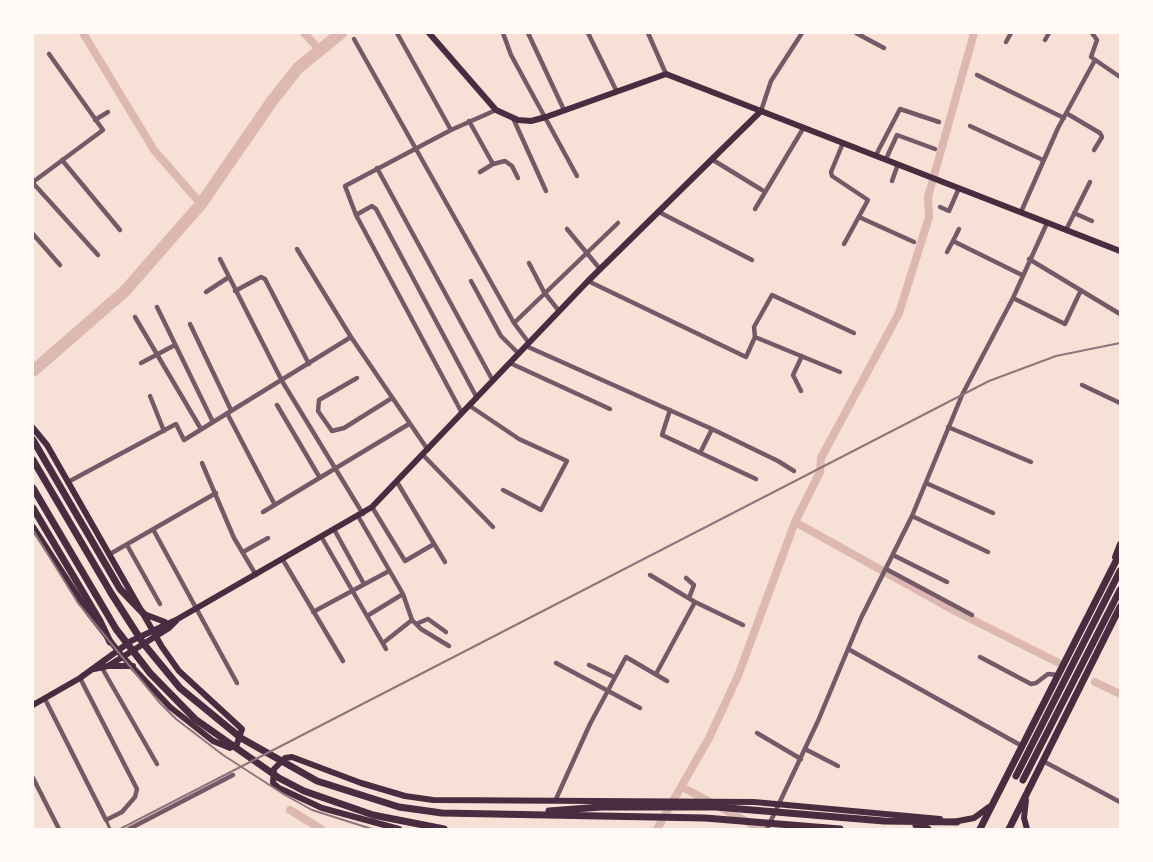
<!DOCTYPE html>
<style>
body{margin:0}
#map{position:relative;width:1153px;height:862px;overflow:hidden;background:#f7e1d7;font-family:"Nunito Sans",sans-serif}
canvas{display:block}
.frame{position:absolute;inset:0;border:34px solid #fffaf5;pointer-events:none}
</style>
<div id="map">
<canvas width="1153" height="862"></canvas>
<div class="frame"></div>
</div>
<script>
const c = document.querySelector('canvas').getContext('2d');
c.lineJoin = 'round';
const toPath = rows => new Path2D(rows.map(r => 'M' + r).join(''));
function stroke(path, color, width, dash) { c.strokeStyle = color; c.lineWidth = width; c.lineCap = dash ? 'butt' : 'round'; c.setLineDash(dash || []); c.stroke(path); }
const canal = toPath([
 [83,33,154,150,201,204],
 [304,33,320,50],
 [795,522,955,611,1057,662],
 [1095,682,1120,694],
 [682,787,761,829],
 [290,810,321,829],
 [657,829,709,738,738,676,795,522,820,472,821,458,899,313,929,217,928,197,974,33]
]);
const river = toPath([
 [33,371,125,291,201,204,272,101,298,68,341,33]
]);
const pedestrian = toPath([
 [106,820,110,829]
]);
const minor = toPath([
 [397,33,451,130],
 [503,33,511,55,577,176],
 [528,33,564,110],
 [588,33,616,90],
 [648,33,666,74],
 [856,33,884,48],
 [1092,33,1097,40,1091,57,1120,77],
 [354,39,514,323,529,343],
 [1045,40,1049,33],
 [1006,42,1011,33],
 [977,75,1064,118],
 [761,111,771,81,802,33],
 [1066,113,1100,133,1102,137,1094,150],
 [513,118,546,191],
 [95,120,108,112],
 [469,121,493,164],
 [970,126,1043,160],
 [843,143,831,172,832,176,868,200,844,244],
 [876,155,900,109,939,122],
 [886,159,897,135,935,149],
 [62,160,120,230],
 [713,160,762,190],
 [377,168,493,381],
 [480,172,493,164,505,161,512,166,518,178],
 [892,181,898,164],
 [33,182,103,130,49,54],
 [33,183,98,255],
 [940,207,949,211,959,188],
 [755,209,804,127],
 [659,212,752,260],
 [1021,212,1058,128,1095,60],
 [1074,213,1092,221],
 [356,215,372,206,376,209,477,398],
 [859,217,914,242],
 [567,229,600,269],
 [959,229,953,241,1022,275],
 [1066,230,1090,182],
 [33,234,60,265],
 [297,249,351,337,428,450],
 [947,252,953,241],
 [220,259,282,381,363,514],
 [1029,259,1120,314],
 [529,263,544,292,559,311],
 [471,281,501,336,519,354],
 [588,281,746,357,755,337,840,372],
 [235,291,261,277,265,279,309,364],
 [206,292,229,277],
 [1013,298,1065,324,1081,290],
 [157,307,213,422],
 [135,317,201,429],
 [514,323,618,223],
 [190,324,231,410],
 [755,337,754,327,772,295,854,333],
 [526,346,712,429,778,461,794,471],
 [141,363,175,345],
 [510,363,610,409],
 [357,378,319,400,318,411,332,431,344,428,392,398],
 [1082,385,1120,403],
 [801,391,793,375,802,356],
 [150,396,164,431],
 [277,405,320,478],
 [470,406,519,439,567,461,541,510,503,490],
 [670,410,662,435,756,479],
 [227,413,275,505],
 [462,413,356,215,345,186,451,130,496,110],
 [948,427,1031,462],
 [700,453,712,429],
 [423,455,493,527],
 [202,463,234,538,256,575],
 [68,482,176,424,184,440,351,337],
 [397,482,445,562],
 [926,483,993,513],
 [372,507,405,561,434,544],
 [263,512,409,424],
 [358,516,403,594,412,620,421,629,449,646],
 [912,516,988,552],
 [154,531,237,683],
 [335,531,364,584],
 [322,538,386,649],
 [127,545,160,604],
 [243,552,268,538],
 [110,554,216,493],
 [893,555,947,582],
 [283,560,343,661],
 [886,569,972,615],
 [650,575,695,602,656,674],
 [686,578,694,585,689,598],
 [695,602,743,625],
 [313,612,389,571],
 [367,616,403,594],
 [416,624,428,619,446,632],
 [383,643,412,620],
 [848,649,1022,746],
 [980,657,1031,684,1036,683,1048,674,1058,675],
 [556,663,640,708],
 [589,665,614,677],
 [102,668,157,764],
 [45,699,106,820,122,812,135,797,137,789,80,678],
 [757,733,801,759],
 [805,749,838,766],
 [1043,761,1120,802],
 [33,778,59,829],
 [556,799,590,724,626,657,667,681],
 [129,829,233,775],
 [767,829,818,721,861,618,912,516,962,395,1013,298,1047,223]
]);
const secondary = toPath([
 [429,33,496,110,518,120,531,121,546,117,666,74,1120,251],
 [33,428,47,445,162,647,179,671,242,729,237,744,230,748,213,741,170,707,122,656,90,615,33,527],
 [1115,557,1120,544],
 [144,614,165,622],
 [110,666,133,666],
 [94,669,108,666,169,628,176,621],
 [33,705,80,678,131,641,176,620,372,507,588,281,761,111],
 [1026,800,1024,818,1027,829],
 [953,822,974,818,989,807],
 [399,829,322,808,279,788,273,783,274,769,285,758,292,757,361,783,405,796,433,800,754,802,940,819]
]);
const primary = toPath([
 [33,440,120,589,144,614],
 [33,460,111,593,143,643,180,688,241,738,317,781,399,807,442,813,705,818,840,829],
 [33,488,116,629,150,673,195,719,279,778,304,791,373,815,444,829],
 [33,508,100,621,110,642],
 [1016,776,1120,571],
 [1023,780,1120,590],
 [549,811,601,807,716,807,884,821,957,822],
 [916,825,928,829],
 [980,829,1120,553],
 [1009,829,1120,607]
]);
const rail = toPath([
 [33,530,78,603,160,703,176,719,223,755,285,795,312,810,372,829],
 [120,829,989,381,1056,356,1120,343]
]);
stroke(canal, '#dcb8b0', 8);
stroke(river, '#dcb8b0', 12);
stroke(pedestrian, '#755966', 3);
stroke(minor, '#755966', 4.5);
stroke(secondary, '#4a2c40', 6);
stroke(primary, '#4a2c40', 7);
stroke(rail, '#8f747c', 2);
</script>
